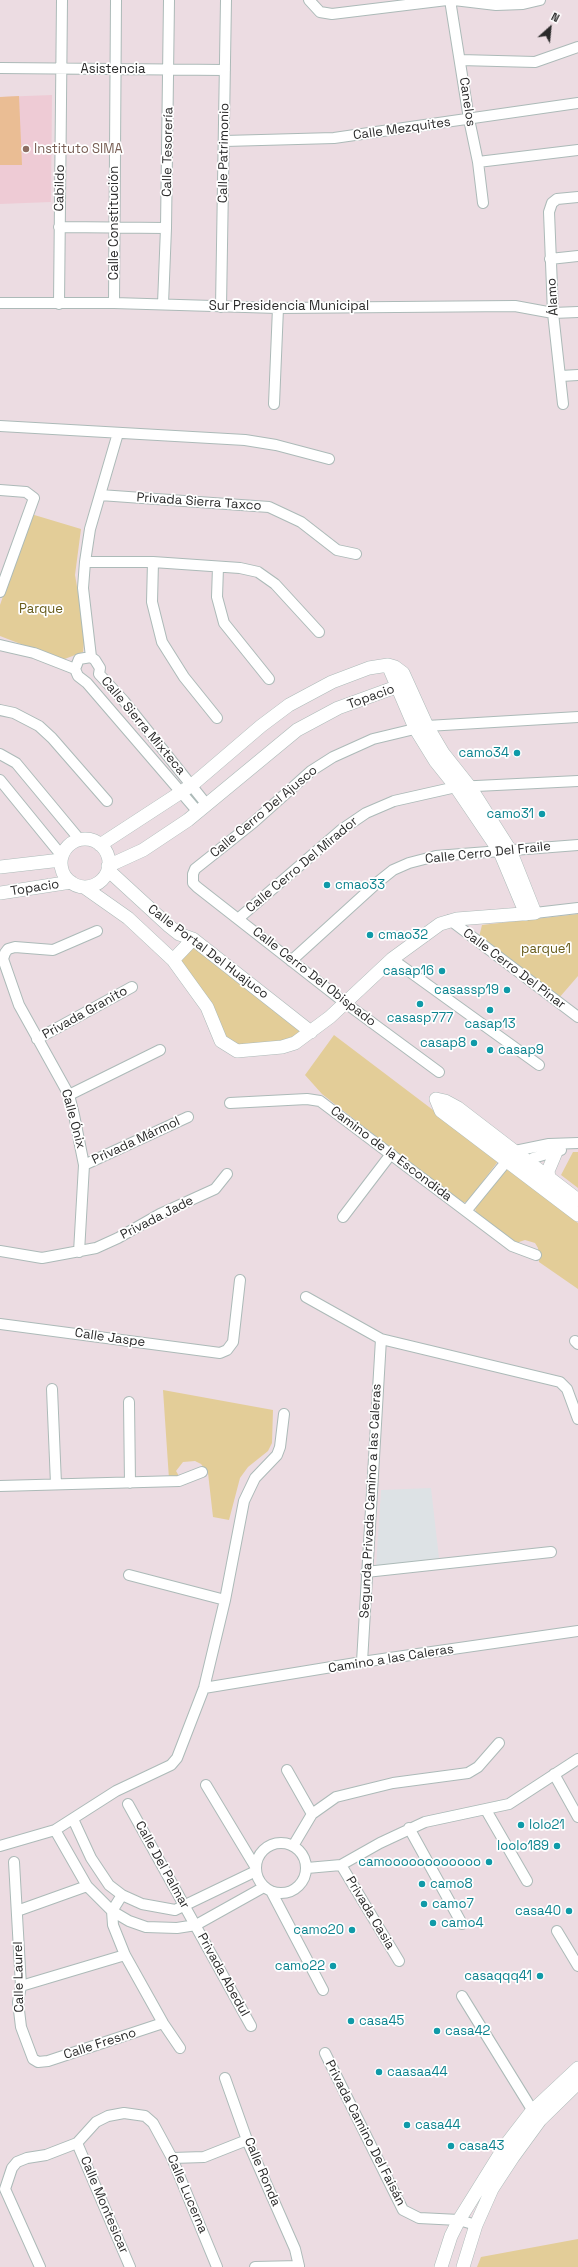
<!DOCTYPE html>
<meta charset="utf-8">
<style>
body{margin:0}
#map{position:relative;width:578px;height:2267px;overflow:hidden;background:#ecdce2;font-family:"Space Grotesk",sans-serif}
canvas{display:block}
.north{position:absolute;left:530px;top:8px;width:40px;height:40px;-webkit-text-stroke:3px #fff;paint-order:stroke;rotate:27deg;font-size:11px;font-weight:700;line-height:16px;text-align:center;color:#2a2a2a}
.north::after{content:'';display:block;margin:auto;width:14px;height:18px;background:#2a2a2a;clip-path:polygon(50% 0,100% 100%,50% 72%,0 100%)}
</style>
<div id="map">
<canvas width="578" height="2267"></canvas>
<div class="north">N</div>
</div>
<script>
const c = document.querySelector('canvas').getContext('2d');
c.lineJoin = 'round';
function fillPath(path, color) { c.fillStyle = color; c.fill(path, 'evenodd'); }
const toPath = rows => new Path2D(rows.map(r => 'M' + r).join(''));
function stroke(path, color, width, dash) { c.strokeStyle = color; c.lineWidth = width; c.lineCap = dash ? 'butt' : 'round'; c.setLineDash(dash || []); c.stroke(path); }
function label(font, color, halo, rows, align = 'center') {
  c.font = font + ' "Space Grotesk",sans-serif'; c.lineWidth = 3.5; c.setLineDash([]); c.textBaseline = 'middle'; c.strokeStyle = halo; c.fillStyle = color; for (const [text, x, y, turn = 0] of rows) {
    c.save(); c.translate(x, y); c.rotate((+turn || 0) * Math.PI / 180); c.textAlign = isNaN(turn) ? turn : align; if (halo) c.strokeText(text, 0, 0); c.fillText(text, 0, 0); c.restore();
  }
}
const industrial = toPath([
 [431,1488,439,1558,376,1567,381,1490]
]);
const education = toPath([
 [52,95,51,202,0,204,0,97]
]);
const green = toPath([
 [31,514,81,529,75,575,85,633,83,652,62,660,0,636,0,605],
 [578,914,578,976,559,998,479,937,482,925],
 [195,947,300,1030,298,1034,288,1040,237,1047,228,1041,181,961,182,955],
 [334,1035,499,1160,468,1201,463,1203,458,1201,322,1094,305,1075],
 [573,1152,578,1152,578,1188,561,1175],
 [509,1169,578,1223,578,1289,539,1262,538,1248,535,1243,525,1240,513,1244,476,1214,475,1206,505,1170],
 [163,1390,273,1410,272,1443,268,1451,248,1467,240,1478,229,1520,213,1517,208,1473,201,1464,195,1461,183,1462,176,1471,179,1476,169,1479],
 [578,2239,578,2267,477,2267,481,2257]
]);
const pitch = toPath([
 [19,96,22,165,0,165,0,97]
]);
const minor = toPath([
 [309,0,320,12,332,14,447,0],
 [450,0,469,119,478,162,483,203],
 [454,0,496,5,523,4,540,0],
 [460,60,535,62,578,47],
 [0,68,225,70],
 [225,141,334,138,578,103],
 [478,162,578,150],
 [59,227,166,228],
 [550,259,578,256],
 [0,303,114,303,278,308,515,306,553,313,578,312],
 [114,303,116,0],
 [59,304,62,0],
 [163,304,166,228,169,0],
 [221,307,226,0],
 [561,376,578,375],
 [274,404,278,308],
 [563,404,553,313,549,212,552,203,557,199,578,197],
 [0,426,245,440,276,445,329,459],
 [0,490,26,492,34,498,0,592],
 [100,495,269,507,301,522,337,550,356,554],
 [85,562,153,562,240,568,258,572,275,584,319,632],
 [153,562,152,602,162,642,184,677,217,718],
 [218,567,217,597,224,623,269,679],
 [0,645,34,653,75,669,78,676,87,683,198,812],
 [91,657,83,588,85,562,90,529,118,433],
 [91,657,95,660,100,668,99,674,124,701,207,805],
 [75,669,79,659,91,657],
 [0,710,14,713,39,726,52,738,107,801],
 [0,754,16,763,80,840],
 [0,780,62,856],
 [535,913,578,908],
 [239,918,341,830,366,813,394,801,456,787,578,781],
 [450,920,578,1017],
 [392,959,539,1065],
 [291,961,378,882,393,870,409,863,436,856,578,845],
 [37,1039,132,987],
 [439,1072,344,1002,197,887,193,883,193,874,195,869,254,822,311,771,333,757,373,739,427,726,578,717],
 [69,1095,160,1050],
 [230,1103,307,1099,320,1101,512,1246,536,1255],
 [84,1165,188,1117],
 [523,1165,533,1158,561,1150],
 [466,1211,515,1151,549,1144,578,1143],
 [343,1217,391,1154],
 [0,1251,42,1258,96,1248,118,1238,160,1214,215,1189,227,1174],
 [79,1252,84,1165,74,1115,69,1095,19,1005,3,959,5,953,8,949,15,947,53,950,97,931],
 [306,1297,381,1339,560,1382,567,1389,578,1419],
 [0,1324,220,1353,227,1350,233,1342,240,1280],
 [575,1341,578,1344],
 [52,1389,56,1484],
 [129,1402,130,1483],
 [0,1486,179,1481,202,1472],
 [366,1572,551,1552],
 [129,1575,225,1600],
 [362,1662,381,1339],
 [204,1688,362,1662,578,1631],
 [287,1770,312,1814],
 [554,1774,578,1817],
 [206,1785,256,1868],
 [128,1804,251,2026],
 [486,1810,527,1881],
 [73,1819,91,1858,109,1885,122,1895,142,1904,175,1910,256,1871],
 [409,1828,462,1924],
 [55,1830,87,1886,112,1911,129,1921,146,1927,177,1928,196,1925,264,1887],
 '256 1868a25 25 0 1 1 50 0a25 25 0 1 1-50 0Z',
 [0,1846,55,1830,116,1791,171,1765,177,1758,204,1688,225,1600,244,1501,255,1478,277,1455,280,1447,284,1414],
 [293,1846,312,1814,336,1797,393,1783,468,1773,478,1767,499,1743],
 [14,1862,21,1986,18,2002,21,2027,33,2059,38,2062,48,2061,163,2023],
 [341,1865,399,1961],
 [307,1868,341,1865,380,1843,425,1822,509,1804,578,1759],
 [271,1891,323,1990],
 [122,1895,112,1911,113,1925,125,1955,163,2023,180,2048],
 [17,1911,87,1886],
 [557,1931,578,1966],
 [21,1986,125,1955],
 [462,1996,536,2116],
 [325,2053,403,2210,419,2218,459,2220,476,2225],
 [225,2078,247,2140,295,2249,299,2266,255,2267],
 [77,2143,130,2267],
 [172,2158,204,2157,247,2140],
 [40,2267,5,2189,12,2168,17,2162,27,2158,46,2155,77,2143,96,2122,108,2116,124,2113,145,2116,153,2123,172,2158,217,2267]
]);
const tertiary = toPath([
 [388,665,415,728,436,762,456,787,500,852,526,914],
 '61 863a24 24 0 1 1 48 0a24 24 0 1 1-48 0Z',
 [108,866,143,850,188,820,297,730,338,708,407,683],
 [0,867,61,860],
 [108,870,169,926,179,934,193,939,311,1032],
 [84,887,128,918,173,960,207,1007,221,1041,237,1051,282,1047,295,1043,330,1017,392,959,440,924,457,919,535,913,510,850,470,787,443,753,427,726,403,673,395,667,388,665,369,668,332,682,289,705,261,726,192,785,100,845],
 [0,893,71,882],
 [173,960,193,939],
 [549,1178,548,1171,556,1152],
 [578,1200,458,1108,445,1101,436,1099,441,1111,445,1114,578,1215],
 [441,2267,451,2236,459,2220,505,2146,532,2111,578,2068],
 [463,2267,476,2225,492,2189,513,2157,540,2120,578,2083]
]);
const markers = [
 [26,149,4,"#8d6e63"],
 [517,753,4,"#0f9aa8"],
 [542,814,4,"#0f9aa8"],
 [327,885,4,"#0f9aa8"],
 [370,935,4,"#0f9aa8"],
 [442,971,4,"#0f9aa8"],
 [507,990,4,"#0f9aa8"],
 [420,1004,4,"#0f9aa8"],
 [490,1010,4,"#0f9aa8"],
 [474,1043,4,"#0f9aa8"],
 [490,1050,4,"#0f9aa8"],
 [521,1825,4,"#0f9aa8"],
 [557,1846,4,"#0f9aa8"],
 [489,1862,4,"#0f9aa8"],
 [422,1884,4,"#0f9aa8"],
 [424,1904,4,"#0f9aa8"],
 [569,1911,4,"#0f9aa8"],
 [433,1923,4,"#0f9aa8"],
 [352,1930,4,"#0f9aa8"],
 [333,1966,4,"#0f9aa8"],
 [540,1976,4,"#0f9aa8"],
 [351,2021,4,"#0f9aa8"],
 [437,2031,4,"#0f9aa8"],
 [379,2072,4,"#0f9aa8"],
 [407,2125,4,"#0f9aa8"],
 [451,2146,4,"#0f9aa8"]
];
const streetNames = [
 ["Asistencia",113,69],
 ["Canelos",467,102,81],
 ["Calle Mezquites",402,129,-8],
 ["Calle Tesorería",168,152,-89],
 ["Calle Patrimonio",224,153,-89],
 ["Cabildo",60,188,-89],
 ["Calle Constitución",114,223,-90],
 ["Álamo",553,297,-94],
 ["Sur Presidencia Municipal",289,306],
 ["Privada Sierra Taxco",199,502,4],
 ["Topacio",371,697,-20],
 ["Calle Sierra Mixteca",143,726,50],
 ["Calle Cerro Del Ajusco",264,812,-40],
 ["Calle Cerro Del Fraile",488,853,-6],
 ["Calle Cerro Del Mirador",302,865,-40],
 ["Topacio",35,888,-9],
 ["Calle Portal Del Huajuco",208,952,37],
 ["Calle Cerro Del Pinar",514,969,37],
 ["Calle Cerro Del Obispado",314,977,38],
 ["Privada Granito",85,1013,-29],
 ["Calle Ónix",73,1119,75],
 ["Privada Mármol",136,1141,-25],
 ["Camino de la Escondida",391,1154,37],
 ["Privada Jade",157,1218,-27],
 ["Calle Jaspe",110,1338,8],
 ["Segunda Privada Camino a las Caleras",371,1501,-87],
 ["Camino a las Caleras",391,1659,-9],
 ["Calle Del Palmar",162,1865,61],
 ["Privada Casia",370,1913,59],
 ["Privada Abedul",223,1975,61],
 ["Calle Laurel",19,1977,-91],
 ["Calle Fresno",100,2044,-18],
 ["Privada Camino Del Faisán",365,2133,63],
 ["Calle Ronda",262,2172,67],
 ["Calle Lucerna",187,2194,67],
 ["Calle Montesicar",104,2205,67]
];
const educationNames = [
 ["Instituto SIMA",34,149]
];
const parkNames = [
 ["Parque",41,609],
 ["parque1",546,949]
];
const cultureNames = [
 ["camo34",509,753,"right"],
 ["camo31",534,814,"right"],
 ["cmao33",335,885],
 ["cmao32",378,935],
 ["casap16",434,971,"right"],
 ["casassp19",499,990,"right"],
 ["casasp777",420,1018,"center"],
 ["casap13",490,1024,"center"],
 ["casap8",466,1043,"right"],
 ["casap9",498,1050],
 ["lolo21",529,1825],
 ["loolo189",549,1846,"right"],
 ["camoooooooooooo",481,1862,"right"],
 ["camo8",430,1884],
 ["camo7",432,1904],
 ["casa40",561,1911,"right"],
 ["camo4",441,1923],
 ["camo20",344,1930,"right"],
 ["camo22",325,1966,"right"],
 ["casaqqq41",532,1976,"right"],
 ["casa45",359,2021],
 ["casa42",445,2031],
 ["caasaa44",387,2072],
 ["casa44",415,2125],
 ["casa43",459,2146]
];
fillPath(industrial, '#dde2e5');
fillPath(education, '#eecbd5');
fillPath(green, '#e3cd98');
fillPath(pitch, '#eabd94');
stroke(minor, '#acbab8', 12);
stroke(tertiary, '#acbab8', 14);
stroke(minor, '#fff', 10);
stroke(tertiary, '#fff', 13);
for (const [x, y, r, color] of markers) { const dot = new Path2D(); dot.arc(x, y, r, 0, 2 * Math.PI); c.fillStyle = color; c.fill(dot); stroke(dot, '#fff', 1.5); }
label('13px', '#2a2a2a', '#fff', streetNames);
label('13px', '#785e54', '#fff', educationNames, 'left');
label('13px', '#675b1a', '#fff', parkNames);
label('13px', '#0d838f', '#fff', cultureNames, 'left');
</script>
